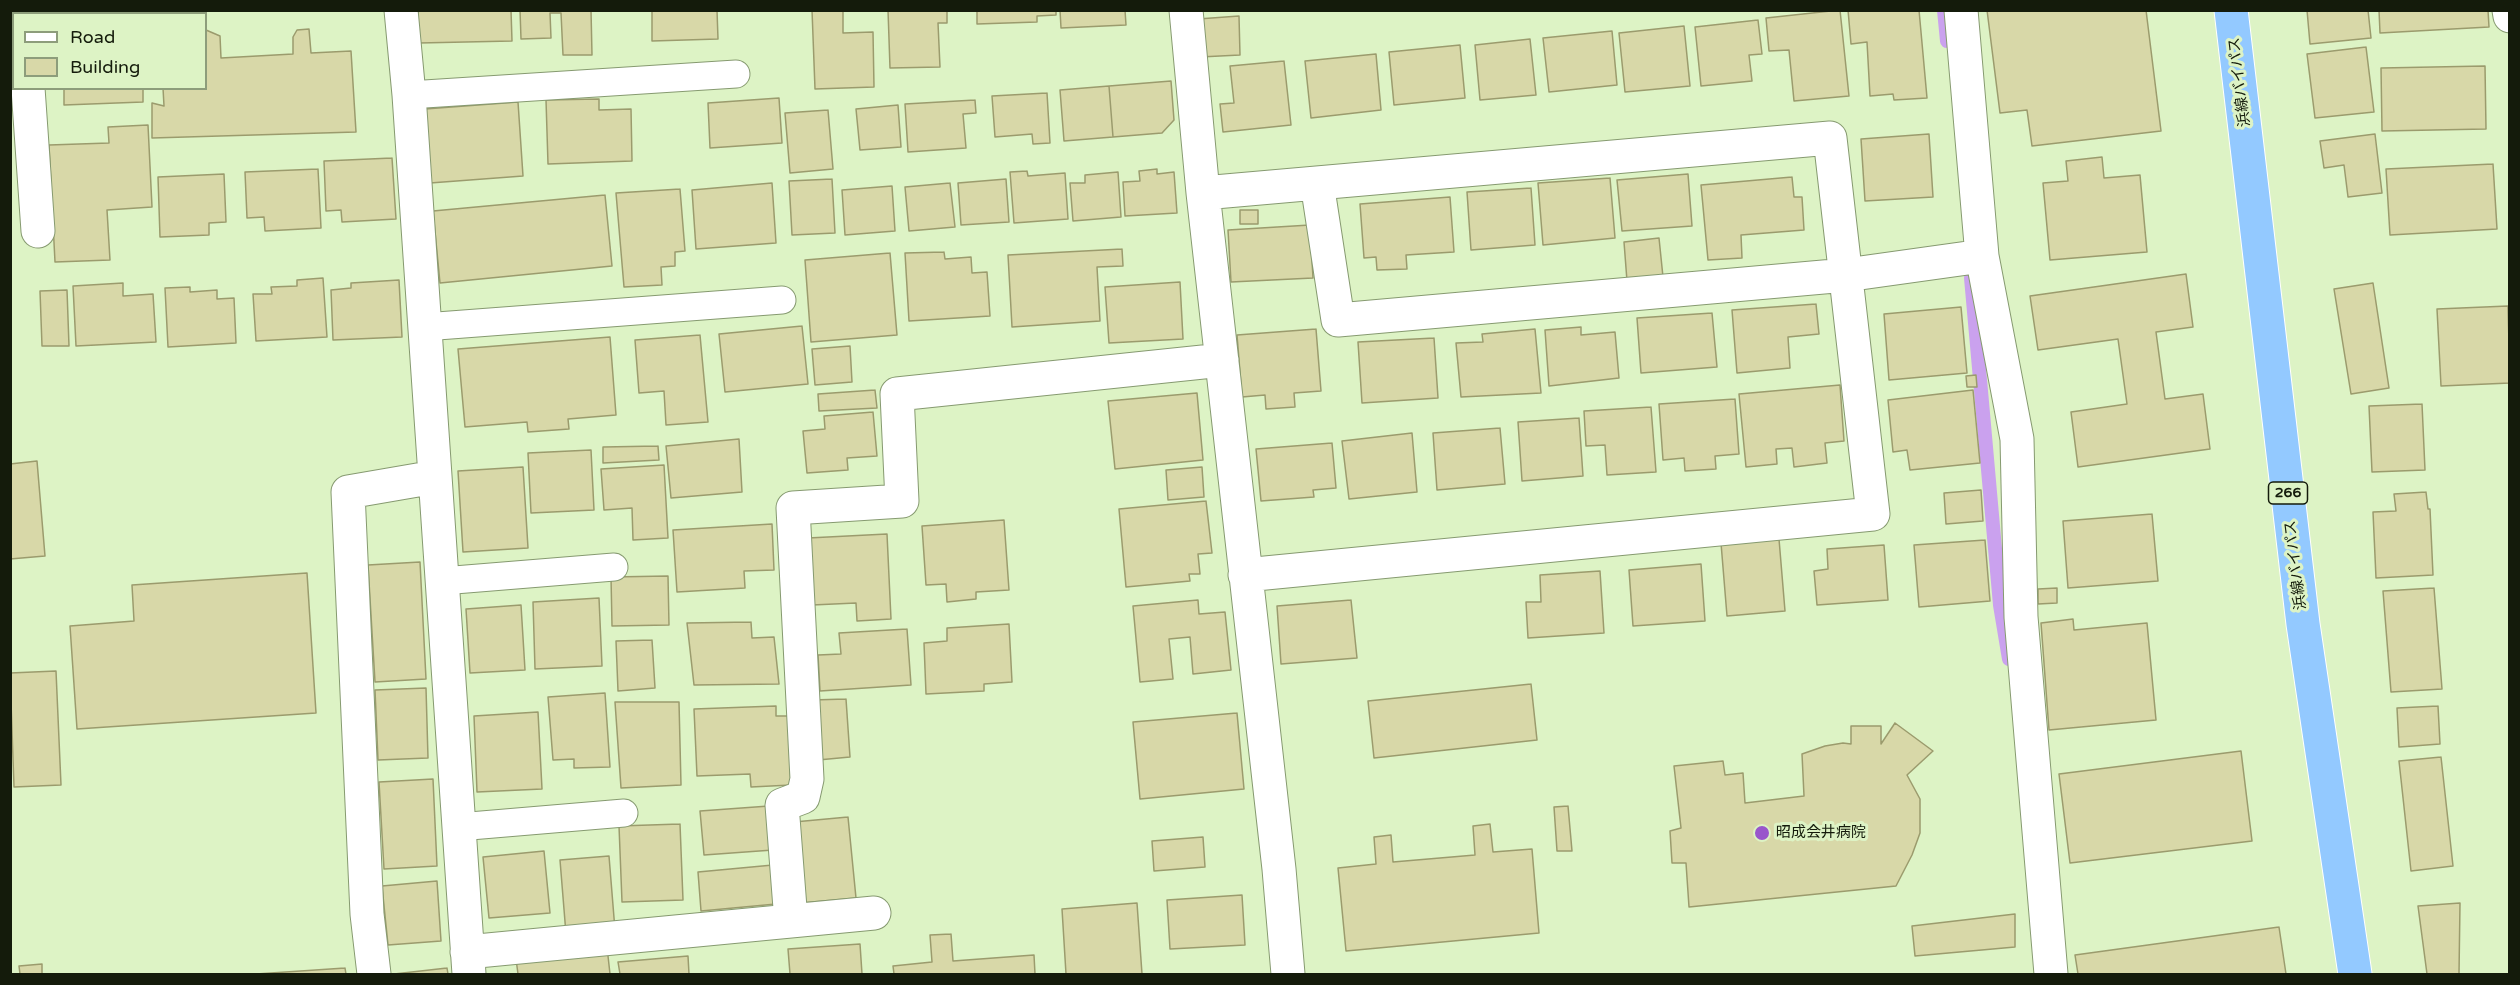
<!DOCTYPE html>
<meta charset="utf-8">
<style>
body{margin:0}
#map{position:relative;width:2520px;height:985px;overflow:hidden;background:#ddf3c5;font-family:"Varela Round",sans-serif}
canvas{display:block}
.frame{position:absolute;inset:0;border:12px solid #141b0b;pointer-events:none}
.legend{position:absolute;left:12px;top:12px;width:195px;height:78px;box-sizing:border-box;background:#ddf3c5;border:2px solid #8d9d7b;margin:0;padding:8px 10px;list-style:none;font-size:18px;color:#141b0b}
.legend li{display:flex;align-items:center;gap:12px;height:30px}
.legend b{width:30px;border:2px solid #8d9d7b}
</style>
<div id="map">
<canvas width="2520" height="985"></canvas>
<div class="frame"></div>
<ul class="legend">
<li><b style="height:8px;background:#fff"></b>Road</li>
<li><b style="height:16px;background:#d8d8a8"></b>Building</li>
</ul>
</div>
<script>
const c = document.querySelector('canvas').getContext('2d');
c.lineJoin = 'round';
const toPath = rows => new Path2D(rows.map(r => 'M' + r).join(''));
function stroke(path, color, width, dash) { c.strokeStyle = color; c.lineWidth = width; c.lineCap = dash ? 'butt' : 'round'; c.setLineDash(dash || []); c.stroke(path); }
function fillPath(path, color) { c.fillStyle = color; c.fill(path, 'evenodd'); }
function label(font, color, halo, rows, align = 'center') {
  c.font = font + ' "Varela Round","Noto Sans JP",sans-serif'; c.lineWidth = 6; c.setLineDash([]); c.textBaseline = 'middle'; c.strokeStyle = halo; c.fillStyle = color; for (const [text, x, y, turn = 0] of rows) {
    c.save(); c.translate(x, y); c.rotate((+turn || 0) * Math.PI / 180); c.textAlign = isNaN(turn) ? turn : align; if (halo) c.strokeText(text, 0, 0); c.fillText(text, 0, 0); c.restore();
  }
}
const stream = toPath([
 [1944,10,1947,41],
 [1971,278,2000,605,2009,659]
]);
const building = toPath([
 [418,10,511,10,512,41,419,43,418,10],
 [520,10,591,10,592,55,563,55,561,13,550,13,551,38,521,39,520,10],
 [652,10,717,10,718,39,652,41,652,10],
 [812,10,843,10,843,33,873,32,874,87,815,89,812,10],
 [888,10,947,10,947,23,938,23,940,67,890,68,888,10],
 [977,10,1056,10,1056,15,1037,16,1037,22,977,24,977,10],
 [1060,10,1125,10,1126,25,1061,28,1060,10],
 [1840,10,1849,96,1794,101,1789,50,1769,51,1766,18,1840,10],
 [1848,10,1919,10,1927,98,1894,100,1893,94,1870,96,1867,42,1851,44,1848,10],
 [1987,10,2146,10,2161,131,2032,146,2027,110,2000,113,1987,10],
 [2307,10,2368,10,2371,38,2310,44,2307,10],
 [2379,10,2488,10,2489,27,2380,33,2379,10],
 [1239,16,1240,55,1200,57,1198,19,1239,16],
 [1758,20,1762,54,1749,55,1752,81,1701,86,1695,27,1758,20],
 [1684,26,1690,86,1625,92,1619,33,1684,26],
 [309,29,311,53,351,51,356,132,152,138,152,103,164,106,163,88,206,88,206,30,220,36,221,58,293,54,293,37,297,30,309,29],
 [1612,31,1617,85,1549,92,1543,38,1612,31],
 [1530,39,1536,95,1480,100,1475,45,1530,39],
 [1460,45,1465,98,1394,105,1389,52,1460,45],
 [2366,47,2374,112,2315,118,2307,54,2366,47],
 [1376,54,1381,110,1311,118,1305,61,1376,54],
 [1284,61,1291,125,1223,132,1220,104,1234,103,1230,66,1284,61],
 [2485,66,2486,129,2382,131,2381,68,2485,66],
 [1171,81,1174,120,1162,133,1113,137,1109,86,1171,81],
 [1109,86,1113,137,1064,141,1060,90,1109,86],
 [64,88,143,88,143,102,64,105,64,88],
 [1047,93,1050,143,1033,144,1032,134,995,137,992,96,1047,93],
 [779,98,782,143,710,148,708,103,779,98],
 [599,99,599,110,631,109,632,161,548,164,546,100,599,99],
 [975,100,976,113,963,114,966,148,908,152,905,104,975,100],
 [518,102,523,176,430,183,425,109,518,102],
 [898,105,901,147,860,150,856,109,898,105],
 [828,110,833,169,790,173,785,113,828,110],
 [148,125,152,207,107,210,110,260,55,262,49,145,109,143,108,127,148,125],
 [1929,134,1933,197,1865,201,1861,139,1929,134],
 [2375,134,2382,193,2348,197,2344,165,2324,168,2320,141,2375,134],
 [2102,157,2104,178,2140,175,2147,252,2050,260,2043,183,2068,181,2066,161,2102,157],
 [392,158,396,219,342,222,341,210,326,211,324,161,392,158],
 [2493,164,2497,229,2390,235,2386,169,2493,164],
 [318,169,321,228,265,231,264,217,247,218,245,172,318,169],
 [1157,169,1157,174,1174,172,1177,213,1125,216,1123,182,1140,181,1139,171,1157,169],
 [1027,171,1028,176,1065,173,1068,219,1014,223,1010,172,1027,171],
 [1118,172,1121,217,1073,221,1070,183,1085,183,1085,175,1118,172],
 [224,174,226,222,209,223,209,235,160,237,158,177,224,174],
 [1688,174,1692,226,1622,231,1617,180,1688,174],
 [1792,177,1794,197,1802,197,1804,230,1741,235,1742,258,1708,260,1701,185,1792,177],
 [1610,178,1615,238,1543,245,1538,183,1610,178],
 [832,179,835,233,792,235,789,181,832,179],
 [1006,179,1009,222,961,225,958,183,1006,179],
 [772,183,776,243,696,249,692,190,772,183],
 [950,183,955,227,909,231,905,187,950,183],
 [892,186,895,231,845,235,842,190,892,186],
 [1531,188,1535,245,1471,250,1467,192,1531,188],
 [680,189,685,251,675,252,675,266,661,267,662,285,624,287,616,193,680,189],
 [605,195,612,266,440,283,433,211,605,195],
 [1450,197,1454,252,1406,255,1407,269,1377,270,1376,257,1364,258,1360,204,1450,197],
 [1240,210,1258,210,1258,224,1240,224,1240,210],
 [1310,225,1313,278,1231,282,1228,230,1310,225],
 [1659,238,1663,277,1627,281,1624,242,1659,238],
 [1122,249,1123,266,1097,267,1100,321,1012,327,1008,255,1122,249],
 [944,252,945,259,971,257,972,273,987,272,990,316,909,321,905,253,944,252],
 [890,253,897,335,811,342,805,260,890,253],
 [2186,274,2193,327,2156,332,2165,399,2203,394,2210,449,2078,467,2071,412,2127,404,2118,339,2038,350,2030,296,2186,274],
 [323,278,327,337,256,341,253,294,272,294,271,287,297,286,297,280,323,278],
 [399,280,402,337,333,340,331,290,351,288,351,283,399,280],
 [1180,282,1183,339,1109,343,1105,287,1180,282],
 [123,283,123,296,153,294,156,342,76,346,73,286,123,283],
 [2373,283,2389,388,2351,394,2334,289,2373,283],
 [190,287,190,292,217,290,217,299,234,298,236,343,168,347,165,288,190,287],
 [67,290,69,346,42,346,40,291,67,290],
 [1816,304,1819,334,1788,337,1790,368,1737,373,1732,310,1816,304],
 [2508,306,2510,383,2441,386,2437,309,2508,306],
 [1961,307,1967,373,1889,380,1884,314,1961,307],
 [1712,313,1717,367,1641,373,1637,318,1712,313],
 [802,326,808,384,725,392,719,334,802,326],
 [1581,327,1581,335,1615,332,1619,378,1549,386,1545,330,1581,327],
 [1316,329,1321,391,1294,393,1295,407,1266,409,1265,395,1242,397,1237,335,1316,329],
 [1535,329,1541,393,1461,397,1456,343,1483,342,1482,334,1535,329],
 [700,335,708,422,666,425,664,391,639,393,635,340,700,335],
 [610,337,616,415,568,419,569,429,528,432,527,422,465,427,458,349,610,337],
 [1434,338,1438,398,1362,403,1358,342,1434,338],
 [850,346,852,382,815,385,812,349,850,346],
 [1976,375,1977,387,1967,387,1966,376,1976,375],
 [1840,385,1844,441,1825,443,1827,463,1794,467,1792,448,1776,449,1777,464,1746,467,1739,394,1840,385],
 [875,390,877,408,819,411,818,394,875,390],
 [1973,390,1980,463,1910,470,1907,450,1893,452,1888,400,1973,390],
 [1197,393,1203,460,1115,469,1108,401,1197,393],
 [1735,399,1739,454,1715,456,1716,469,1685,471,1684,458,1663,460,1659,404,1735,399],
 [2422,404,2425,470,2372,472,2369,406,2422,404],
 [1651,407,1656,472,1607,475,1605,445,1586,446,1584,411,1651,407],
 [873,412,877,456,847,458,848,470,807,473,803,431,825,429,824,416,873,412],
 [1579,418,1583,476,1522,481,1518,422,1579,418],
 [1500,428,1505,484,1437,490,1433,433,1500,428],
 [1412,433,1417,492,1349,499,1342,441,1412,433],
 [739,439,742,492,671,498,666,446,739,439],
 [1332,443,1336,488,1313,490,1314,497,1261,501,1256,449,1332,443],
 [658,446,659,460,603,463,603,447,658,446],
 [591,450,594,510,531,513,528,453,591,450],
 [37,461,45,556,10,559,10,464,37,461],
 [664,465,668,538,633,540,632,508,604,510,601,469,664,465],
 [523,467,528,548,463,552,458,471,523,467],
 [1202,467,1204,497,1168,500,1166,470,1202,467],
 [1981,490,1983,521,1946,524,1944,493,1981,490],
 [2426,492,2428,509,2430,509,2433,575,2376,578,2373,512,2396,511,2394,494,2426,492],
 [1206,501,1212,553,1198,554,1200,574,1189,574,1190,581,1126,587,1119,509,1206,501],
 [2152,514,2158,581,2068,588,2063,521,2152,514],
 [1004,520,1009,590,976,592,976,599,947,602,946,584,926,585,922,526,1004,520],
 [772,524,774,570,744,571,745,588,677,592,673,530,772,524],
 [887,534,891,619,857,621,856,603,812,605,808,538,887,534],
 [1779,539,1785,611,1727,616,1721,543,1779,539],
 [1985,540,1990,601,1919,607,1914,545,1985,540],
 [1884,545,1888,600,1817,605,1814,571,1828,569,1827,549,1884,545],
 [420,562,426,679,375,682,368,565,420,562],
 [1701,564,1705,621,1633,626,1629,570,1701,564],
 [1600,571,1604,633,1528,638,1526,602,1541,602,1540,575,1600,571],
 [307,573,316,713,77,729,70,626,134,621,132,585,307,573],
 [668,576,669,625,612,626,611,577,668,576],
 [2057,588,2057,603,2038,604,2038,589,2057,588],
 [2434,588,2442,689,2391,692,2383,591,2434,588],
 [599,598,602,666,535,669,533,602,599,598],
 [1198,600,1199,614,1225,612,1231,670,1193,674,1190,637,1169,639,1173,679,1140,682,1133,606,1198,600],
 [1351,600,1357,658,1281,664,1277,606,1351,600],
 [521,605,525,670,470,673,466,609,521,605],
 [2073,619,2074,630,2147,623,2156,720,2049,730,2041,623,2073,619],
 [751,622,752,638,774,637,779,684,694,685,687,623,751,622],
 [1009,624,1012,682,984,684,984,691,926,694,924,643,947,641,947,628,1009,624],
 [907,629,911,685,820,691,818,655,841,654,839,633,907,629],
 [652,640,655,688,618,691,616,641,652,640],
 [56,671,61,785,14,787,10,673,56,671],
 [1531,684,1537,740,1374,758,1368,701,1531,684],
 [426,688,428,758,378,760,375,690,426,688],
 [605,693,610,767,574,768,574,759,553,760,548,697,605,693],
 [846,699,850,757,818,760,812,700,846,699],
 [615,702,679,702,681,785,621,788,615,702],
 [776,706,776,716,788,716,791,785,751,787,750,774,697,776,694,709,776,706],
 [2438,706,2440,744,2399,747,2397,708,2438,706],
 [538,712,542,789,477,792,474,716,538,712],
 [1237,713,1244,789,1140,799,1133,722,1237,713],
 [1895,723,1933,751,1907,775,1920,799,1920,833,1912,855,1896,886,1689,907,1686,863,1672,863,1670,831,1681,828,1674,766,1723,761,1725,775,1743,773,1745,803,1804,796,1802,754,1825,746,1843,743,1851,744,1851,726,1881,726,1881,744,1895,723],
 [2241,751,2252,841,2070,863,2059,774,2241,751],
 [2441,757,2453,866,2411,871,2399,761,2441,757],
 [433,779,437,866,384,869,379,782,433,779],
 [769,806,773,850,704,855,700,811,769,806],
 [1568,806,1572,851,1557,851,1554,807,1568,806],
 [848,817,856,898,801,903,794,822,848,817],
 [680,824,683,900,622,902,619,826,680,824],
 [1490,824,1493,852,1532,849,1539,933,1346,951,1338,868,1376,864,1374,837,1391,835,1393,862,1475,855,1473,826,1490,824],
 [1203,837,1205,867,1154,871,1152,841,1203,837],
 [544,851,550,913,489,918,483,857,544,851],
 [609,856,615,930,566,934,560,860,609,856],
 [773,865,776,904,701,911,698,872,773,865],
 [437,881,441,941,388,945,382,886,437,881],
 [1242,895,1245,945,1170,949,1167,900,1242,895],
 [1137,903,1142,974,1066,974,1062,909,1137,903],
 [2460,903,2459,974,2427,974,2418,906,2460,903],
 [2015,914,2015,947,1915,956,1912,926,2015,914],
 [2279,927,2286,974,2078,974,2075,955,2279,927],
 [951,934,953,961,1034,955,1035,974,894,974,893,966,932,962,930,935,951,934],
 [860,944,862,974,790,974,788,949,860,944],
 [607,947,610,974,518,974,516,959,607,947],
 [688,956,689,974,620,974,618,962,688,956],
 [42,964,42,974,20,974,19,966,42,964],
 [345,968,346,974,256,974,345,968],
 [447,968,448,974,394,974,447,968]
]);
const lane = toPath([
 [409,95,736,74],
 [424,327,782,300],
 [442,581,614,567],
 [458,827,624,813]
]);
const street = toPath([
 [22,10,22,14],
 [401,10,409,95,469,974],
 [1186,10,1203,193,1279,869,1288,974],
 [1961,10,1982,256,2017,439,2021,617,2051,974],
 [2509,10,2510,16],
 [28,88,38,231],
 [1317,183,1338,320,1846,275,1982,256],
 [1203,193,1830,138,1873,514,1245,575],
 [791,921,782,805,803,797,807,779,793,508,902,501,897,394,1222,360],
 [467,952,874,913],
 [374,974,367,914,348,492,435,477]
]);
const highway = toPath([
 [2231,10,2303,624,2355,974]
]);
const markers = [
 [1762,833,8,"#9956cb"]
];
const shields = [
 [2288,493,39]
];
const shieldNames = [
 ["266",2288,493]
];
const streetNames = [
 ["浜線バイパス",2240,82,-97],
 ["浜線バイパス",2296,565,-97]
];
const poiNames = [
 ["昭成会井病院",1776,833]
];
stroke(stream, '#caa1ee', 14);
fillPath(building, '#d8d8a8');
stroke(building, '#9b9b6d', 1.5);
stroke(lane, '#869a70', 29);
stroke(street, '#869a70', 35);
stroke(highway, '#fff', 35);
stroke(lane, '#fff', 27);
stroke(street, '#fff', 33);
stroke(highway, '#93c9ff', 33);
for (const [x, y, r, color] of markers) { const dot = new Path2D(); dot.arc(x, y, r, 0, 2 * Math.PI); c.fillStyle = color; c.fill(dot); stroke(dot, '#ddf3c5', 2); }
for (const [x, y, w] of shields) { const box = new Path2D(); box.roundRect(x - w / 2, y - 11, w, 22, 4.5); c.fillStyle = '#ddf3c5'; c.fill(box); stroke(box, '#141b0b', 1.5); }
label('bold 14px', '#141b0b', null, shieldNames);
label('15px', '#141b0b', '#ddf3c5', streetNames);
label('15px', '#141b0b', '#ddf3c5', poiNames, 'left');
</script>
